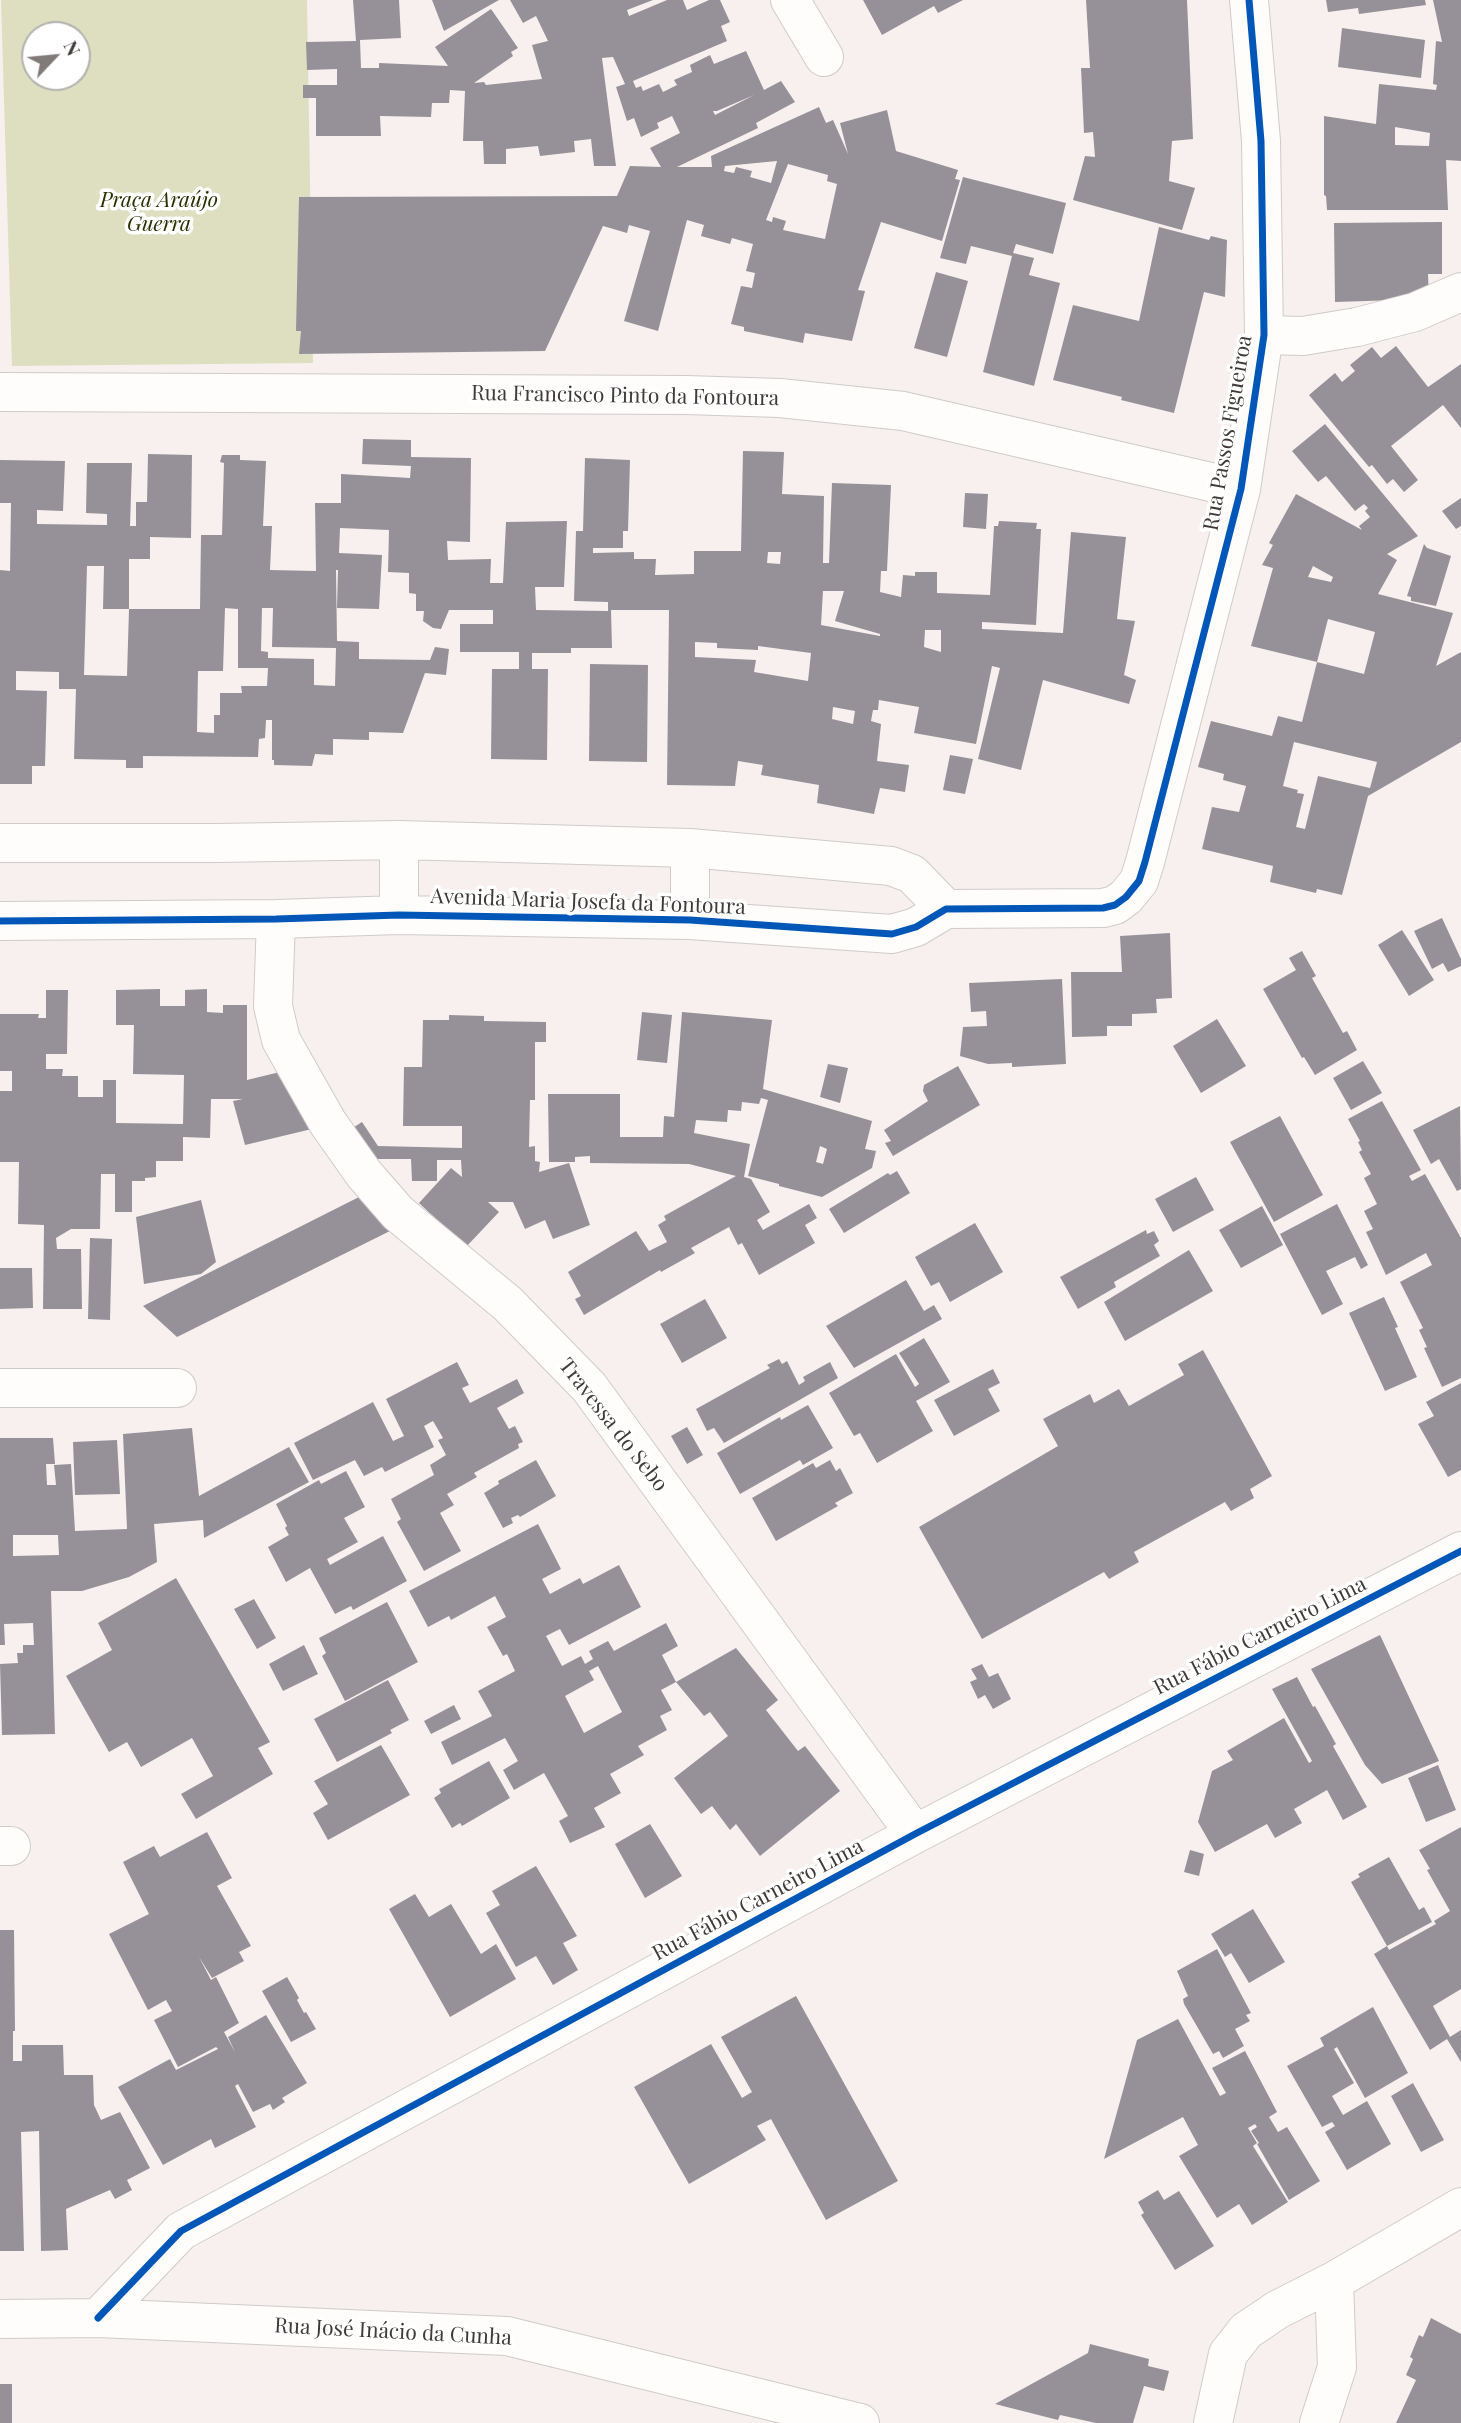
<!DOCTYPE html>
<meta charset="utf-8">
<style>
body{margin:0}
#map{position:relative;width:1461px;height:2423px;overflow:hidden;background:#f7f0ee;font-family:"Playfair Display",serif}
canvas{display:block}
.north{position:absolute;left:21px;top:21px;width:70px;height:70px;box-sizing:border-box;background:#fff;border:2px solid #b3b1b0;border-radius:50%;rotate:64deg;font-size:19px;font-weight:700;line-height:28px;text-align:center;color:#403b39}
.north::after{content:'';display:block;margin:auto;width:24px;height:32px;background:#807a78;clip-path:polygon(50% 0,100% 100%,50% 72%,0 100%)}
</style>
<div id="map">
<canvas width="1461" height="2423"></canvas>
<div class="north">N</div>
</div>
<script>
const c = document.querySelector('canvas').getContext('2d');
c.lineJoin = 'round';
function fillPath(path, color) { c.fillStyle = color; c.fill(path, 'evenodd'); }
const toPath = rows => new Path2D(rows.map(r => 'M' + r).join(''));
function stroke(path, color, width, dash) { c.strokeStyle = color; c.lineWidth = width; c.lineCap = dash ? 'butt' : 'round'; c.setLineDash(dash || []); c.stroke(path); }
function label(font, color, halo, rows, align = 'center') {
  c.font = font + ' "Playfair Display",serif'; c.lineWidth = 7; c.setLineDash([]); c.textBaseline = 'middle'; c.strokeStyle = halo; c.fillStyle = color; for (const [text, x, y, turn = 0] of rows) {
    c.save(); c.translate(x, y); c.rotate((+turn || 0) * Math.PI / 180); c.textAlign = isNaN(turn) ? turn : align; if (halo) c.strokeText(text, 0, 0); c.fillText(text, 0, 0); c.restore();
  }
}
const green = toPath([
 [1,0,307,0,313,363,12,366],
 [35,35,77,35,77,77,35,77]
]);
const building = toPath([
 [353,0,399,0,401,38,360,40,361,68,379,68,379,63,448,66,435,47,491,9,518,48,511,52,513,56,474,83,484,82,486,85,542,79,532,45,548,41,536,16,523,23,510,0,653,0,627,10,629,16,667,0,683,0,687,10,709,0,720,0,730,22,721,26,727,41,633,81,636,88,641,86,643,91,659,84,663,92,677,85,674,80,692,72,690,65,710,55,714,64,746,51,764,90,781,81,795,102,756,123,758,128,677,167,712,167,711,156,819,107,826,123,833,120,848,154,840,123,887,110,896,151,958,170,955,179,960,180,942,241,881,222,858,290,865,291,852,341,805,333,803,343,744,331,744,327,731,324,741,286,752,288,755,273,746,271,753,244,732,238,730,244,701,236,704,225,687,220,658,331,624,321,650,231,629,225,627,233,603,226,545,351,299,354,301,331,296,331,299,197,617,196,630,166,661,167,650,148,680,133,672,116,657,123,659,128,641,137,634,118,627,121,616,87,625,84,613,57,602,58,616,166,594,166,591,139,574,141,575,152,540,156,538,146,506,149,506,164,484,164,483,141,463,141,465,91,450,90,449,103,432,103,431,117,380,116,381,136,316,136,316,98,303,98,303,85,337,85,337,69,307,70,306,42,356,41],
 [754,95,715,115,713,111,717,111],
 [777,161,771,183,750,177,752,171,736,167,734,173,724,171,725,166],
 [788,164,828,175,827,181,837,184,825,239,783,230,786,221,773,217,772,222,766,220],
 [432,0,499,0,444,31],
 [863,0,963,0,938,13,934,6,882,35],
 [1086,0,1187,0,1193,139,1172,141,1169,181,1195,188,1182,230,1073,200,1085,156,1095,157,1093,132,1084,133,1081,68,1090,68],
 [1326,0,1425,0,1426,5,1359,14,1358,8,1328,12],
 [1433,0,1461,0,1461,161,1446,160,1448,210,1327,210,1326,196,1324,195,1324,116,1376,124,1379,84,1436,90,1437,85,1433,84,1436,41,1442,42],
 [1395,127,1430,133,1429,146,1395,145],
 [1342,28,1425,40,1421,78,1338,67],
 [963,177,1066,203,1053,254,1016,244,1013,253,1034,258,1029,275,1060,283,1034,386,983,372,1012,256,971,246,966,264,940,258],
 [1442,222,1442,274,1428,274,1429,299,1335,302,1334,223],
 [1159,227,1209,240,1211,236,1227,240,1225,297,1204,292,1174,413,1121,400,1122,397,1053,380,1073,305,1139,321],
 [936,272,968,281,947,357,914,348],
 [1396,346,1428,387,1461,364,1461,428,1443,405,1391,446,1418,480,1404,492,1393,479,1387,484,1372,465,1369,467,1309,395,1335,373,1342,382,1355,371,1350,365,1372,347,1381,358],
 [1325,424,1418,536,1387,554,1397,560,1378,594,1453,613,1436,666,1461,652,1461,742,1368,796,1342,895,1317,889,1316,893,1270,882,1273,866,1202,849,1212,807,1239,812,1246,786,1223,780,1224,774,1198,767,1211,721,1272,736,1278,716,1302,722,1317,662,1364,674,1375,632,1328,619,1317,662,1251,646,1273,568,1262,565,1273,545,1269,543,1296,494,1362,530,1359,526,1370,517,1365,511,1368,508,1364,504,1355,511,1326,476,1318,482,1292,451],
 [1313,566,1333,577,1331,582,1308,577],
 [1294,742,1377,762,1370,788,1318,776,1305,829,1296,827,1304,794,1297,793,1298,790,1283,786],
 [363,439,411,440,411,457,471,458,470,542,447,541,448,560,491,559,490,583,503,583,506,522,567,521,564,587,535,587,536,610,608,611,608,602,574,601,576,531,583,531,585,458,630,460,628,531,623,531,623,548,593,548,593,553,634,552,634,559,656,559,655,575,694,574,694,551,741,551,743,451,784,452,782,494,824,496,823,563,829,563,832,483,891,485,887,571,881,571,880,592,901,597,903,575,915,576,915,572,937,572,937,593,990,595,994,526,998,526,999,521,1037,523,1036,529,1041,529,1036,625,982,622,982,629,1063,633,1071,532,1126,537,1117,619,1135,621,1124,675,1136,680,1129,704,1043,680,1021,770,978,759,1000,668,992,666,976,744,914,733,919,707,879,700,878,710,870,710,873,710,871,721,881,724,877,761,909,765,905,792,880,788,874,814,817,803,819,785,761,775,763,765,738,761,735,786,667,785,669,610,611,610,612,648,571,648,571,653,532,653,532,669,548,669,547,760,491,759,492,669,519,669,519,652,460,652,460,624,493,624,493,610,449,610,441,629,433,628,423,621,424,611,416,611,416,594,409,593,409,573,388,572,389,530,340,528,339,553,382,555,379,609,337,608,338,570,336,570,337,641,359,642,359,659,430,660,435,647,449,649,446,675,425,673,403,733,369,732,369,740,333,739,333,755,315,754,312,766,274,765,274,760,272,760,272,720,266,720,265,738,259,739,258,757,143,756,143,768,126,768,126,760,74,759,76,689,59,689,59,672,16,671,16,690,47,691,45,766,32,766,32,784,0,784,0,570,10,571,11,503,0,503,0,460,65,461,63,511,37,510,37,524,107,525,107,514,86,513,87,463,132,463,130,526,136,526,136,502,147,502,148,454,192,455,191,538,150,537,150,559,129,559,129,609,103,609,104,566,87,566,84,675,127,676,129,609,200,609,201,535,222,535,224,463,220,462,222,455,240,455,240,460,266,461,263,526,272,526,270,570,316,571,315,503,341,503,341,474,410,478,411,466,362,464],
 [768,552,781,552,780,564,767,563],
 [823,591,844,591,835,621,880,634,880,636,821,625],
 [225,608,238,609,238,668,268,668,267,686,241,686,242,693,220,693,220,715,214,715,214,733,197,732,198,671,223,671],
 [262,608,273,608,272,647,336,648,335,686,314,685,314,659,268,658,268,652,261,651],
 [925,630,941,630,941,652,924,647],
 [695,642,717,643,717,648,758,650,758,646,811,653,808,681,754,672,756,660,695,657],
 [833,707,855,711,853,724,832,719],
 [965,493,988,494,986,529,963,527],
 [1461,498,1461,526,1456,529,1442,511],
 [1424,544,1427,548,1451,556,1436,606,1411,601,1411,597,1407,596],
 [590,664,648,665,647,762,589,761],
 [950,755,973,759,965,794,943,790],
 [1442,918,1461,959,1461,966,1448,972,1443,963,1432,969,1414,931],
 [1402,930,1434,980,1409,996,1378,945],
 [1170,933,1172,998,1156,999,1157,1013,1132,1014,1132,1026,1107,1026,1107,1036,1072,1037,1071,972,1122,972,1120,936],
 [1302,951,1316,976,1312,978,1343,1033,1347,1031,1357,1050,1315,1075,1304,1057,1302,1058,1263,989,1296,970,1289,958],
 [1062,979,1066,1064,1012,1067,1012,1063,988,1064,960,1056,963,1027,987,1026,986,1011,971,1012,969,983],
 [160,989,160,1006,185,1006,185,990,207,989,207,1012,223,1013,223,1005,247,1005,247,1080,284,1071,316,1128,245,1145,233,1101,243,1099,211,1099,210,1138,183,1137,183,1161,156,1161,156,1177,145,1178,145,1181,132,1181,132,1212,115,1212,115,1174,101,1174,100,1229,71,1229,56,1238,57,1249,81,1249,82,1309,43,1309,44,1225,18,1224,19,1162,0,1162,0,1091,12,1091,12,1071,0,1071,0,1014,39,1014,38,1018,46,1018,46,990,68,990,67,1054,46,1054,46,1069,63,1069,62,1076,78,1076,78,1097,103,1097,103,1080,116,1080,116,1123,183,1124,184,1075,133,1074,134,1025,116,1025,116,990],
 [642,1012,672,1015,667,1063,637,1060],
 [682,1012,772,1020,763,1089,872,1121,865,1149,876,1151,872,1168,822,1197,779,1186,779,1184,748,1176,768,1100,761,1098,759,1104,742,1102,741,1111,728,1110,727,1122,696,1120,694,1133,750,1144,744,1177,751,1179,770,1212,757,1220,763,1230,809,1204,817,1218,805,1225,815,1243,759,1275,742,1243,738,1245,729,1227,691,1248,695,1253,661,1272,660,1270,584,1315,575,1299,581,1296,568,1272,636,1231,649,1251,667,1242,658,1225,666,1220,664,1216,736,1176,689,1164,590,1163,590,1156,575,1157,575,1162,549,1162,548,1094,620,1094,620,1137,663,1137,664,1116,674,1117],
 [820,1146,827,1149,823,1164,816,1162],
 [449,1015,484,1016,484,1021,546,1022,546,1042,535,1042,535,1100,530,1100,529,1147,535,1146,535,1161,540,1162,539,1172,569,1163,590,1225,553,1239,545,1220,525,1229,513,1202,488,1202,499,1212,466,1247,419,1203,451,1168,462,1177,461,1160,437,1160,437,1181,412,1181,411,1159,368,1159,348,1131,362,1122,378,1146,462,1148,462,1126,403,1126,404,1067,422,1067,423,1020,449,1020],
 [1217,1019,1246,1066,1201,1093,1173,1046],
 [1363,1061,1382,1093,1351,1110,1333,1078],
 [828,1064,848,1068,840,1103,820,1097],
 [958,1066,980,1105,893,1156,885,1143,891,1141,884,1130,928,1101,923,1091,924,1085],
 [1382,1101,1421,1170,1409,1176,1412,1181,1425,1174,1461,1238,1461,1378,1442,1387,1424,1348,1427,1347,1419,1330,1423,1328,1400,1282,1432,1265,1426,1253,1386,1275,1366,1232,1373,1229,1364,1211,1377,1204,1364,1178,1371,1174,1359,1152,1362,1150,1358,1142,1360,1141,1348,1119],
 [1460,1106,1461,1189,1457,1191,1439,1159,1431,1164,1413,1130],
 [1280,1116,1323,1195,1274,1222,1230,1142],
 [897,1171,910,1193,844,1233,829,1209,888,1173,890,1175],
 [1196,1177,1214,1210,1173,1232,1155,1199],
 [361,1196,390,1231,177,1337,143,1306],
 [201,1200,216,1262,201,1274,144,1284,136,1217],
 [1337,1204,1368,1265,1361,1269,1355,1257,1326,1271,1343,1304,1322,1315,1280,1234],
 [1262,1206,1283,1245,1241,1268,1219,1230],
 [975,1223,1003,1272,950,1302,939,1282,931,1286,915,1257],
 [1146,1230,1147,1234,1154,1231,1159,1241,1154,1245,1160,1256,1114,1282,1116,1287,1078,1309,1060,1277],
 [90,1238,112,1239,110,1320,88,1319],
 [1189,1250,1213,1291,1125,1341,1104,1302],
 [0,1268,32,1268,33,1308,0,1309],
 [906,1280,924,1311,934,1305,942,1319,854,1368,826,1326],
 [1384,1297,1398,1327,1395,1328,1417,1377,1385,1391,1349,1313],
 [705,1299,727,1338,682,1363,660,1324],
 [924,1338,950,1382,916,1401,933,1431,877,1463,860,1433,854,1436,829,1393,896,1354,915,1387,919,1384,899,1353],
 [1203,1350,1272,1476,1250,1489,1254,1498,1231,1511,1225,1502,1134,1552,1139,1562,1109,1579,1104,1572,982,1639,919,1527,1058,1446,1043,1419,1090,1394,1094,1403,1119,1389,1129,1406,1184,1375,1178,1364],
 [779,1359,782,1364,787,1361,799,1385,805,1381,803,1377,830,1362,838,1378,724,1443,714,1428,707,1431,696,1409,770,1368,767,1365],
 [457,1362,469,1385,462,1388,470,1403,517,1379,524,1393,497,1408,509,1429,515,1426,523,1442,518,1444,519,1448,474,1473,477,1477,447,1494,454,1505,440,1513,461,1551,424,1571,397,1522,401,1519,391,1499,434,1475,430,1465,446,1455,438,1440,443,1438,433,1421,424,1426,434,1447,385,1472,382,1467,364,1476,355,1460,313,1480,294,1443,373,1402,393,1441,404,1436,386,1399],
 [993,1369,1000,1383,988,1389,1000,1411,954,1436,934,1400],
 [1461,1383,1461,1470,1448,1477,1418,1424,1434,1416,1426,1402],
 [808,1405,833,1448,803,1465,800,1460,740,1494,717,1453,780,1417,781,1420],
 [687,1427,703,1455,687,1464,671,1436],
 [192,1428,199,1496,289,1447,309,1482,204,1538,203,1520,154,1524,157,1562,129,1577,82,1591,51,1591,55,1734,2,1735,0,1664,18,1663,17,1653,23,1653,23,1645,34,1645,33,1623,4,1624,5,1645,0,1645,0,1438,53,1438,55,1464,46,1464,47,1485,56,1485,54,1465,71,1464,75,1531,127,1529,123,1434],
 [13,1535,58,1535,59,1555,13,1556],
 [117,1440,120,1494,75,1495,73,1442],
 [536,1460,556,1496,520,1517,518,1515,511,1518,513,1523,503,1528,484,1493,499,1484,498,1481],
 [830,1460,836,1471,840,1468,853,1493,835,1503,838,1506,776,1541,752,1498,813,1463,816,1468],
 [346,1471,365,1507,344,1518,358,1542,327,1559,330,1565,383,1536,407,1581,353,1610,351,1606,335,1614,310,1568,286,1582,268,1547,289,1535,285,1528,287,1526,276,1504,319,1480,321,1484],
 [538,1524,561,1569,542,1579,550,1594,580,1578,583,1584,619,1565,641,1607,569,1645,560,1629,546,1636,562,1666,581,1656,585,1664,593,1659,589,1651,608,1641,614,1651,666,1623,678,1646,662,1655,676,1682,661,1690,672,1710,660,1716,667,1730,638,1746,644,1755,610,1774,621,1793,594,1808,605,1827,570,1843,559,1821,568,1816,544,1773,514,1790,503,1770,518,1761,505,1738,452,1765,441,1742,492,1716,478,1691,515,1671,507,1654,503,1656,487,1627,506,1617,495,1596,451,1620,449,1616,428,1627,409,1591],
 [598,1666,622,1712,584,1733,565,1696,594,1680,589,1671],
 [176,1578,270,1742,258,1748,273,1774,196,1819,181,1794,213,1776,192,1738,141,1767,127,1742,109,1752,66,1676,112,1650,98,1623],
 [254,1599,276,1638,257,1649,234,1609],
 [387,1602,418,1662,345,1701,322,1656,326,1653,319,1638],
 [1380,1635,1439,1761,1382,1784,1365,1765,1311,1669],
 [304,1645,318,1674,283,1691,269,1664],
 [736,1648,778,1700,766,1710,798,1751,805,1746,840,1791,760,1856,736,1824,730,1830,712,1806,701,1814,674,1778,728,1736,710,1712,704,1716,676,1682],
 [982,1664,989,1677,998,1673,1011,1699,993,1709,985,1695,978,1699,970,1682,977,1679,971,1669],
 [1297,1677,1313,1707,1315,1706,1336,1744,1333,1746,1367,1807,1343,1820,1327,1790,1294,1809,1302,1823,1275,1838,1267,1824,1215,1852,1198,1822,1212,1771,1233,1760,1227,1751,1284,1718,1309,1763,1312,1761,1272,1689],
 [388,1680,409,1720,390,1730,392,1733,337,1762,314,1719],
 [454,1705,461,1719,431,1734,424,1721],
 [381,1745,410,1795,328,1840,313,1813,328,1804,314,1781],
 [489,1761,510,1798,462,1826,460,1823,452,1828,434,1798,441,1793,439,1789],
 [1438,1765,1456,1810,1426,1822,1408,1778],
 [650,1824,682,1876,645,1898,615,1844],
 [1461,1827,1461,1989,1433,2006,1450,2037,1461,2030,1461,2062,1447,2039,1430,2050,1374,1954,1387,1946,1389,1950,1436,1924,1434,1921,1450,1911,1427,1870,1430,1869,1419,1850],
 [207,1832,232,1878,217,1886,251,1946,239,1952,244,1961,212,1978,199,1957,211,1980,216,1977,239,2023,224,2032,235,2052,228,2037,266,2015,307,2083,282,2098,285,2102,273,2110,270,2104,253,2112,238,2084,235,2086,256,2127,215,2148,211,2139,163,2165,118,2087,170,2059,176,2070,218,2049,216,2047,178,2067,154,2020,172,2011,166,2000,148,2010,109,1934,149,1914,123,1862,154,1846,160,1857],
 [1190,1850,1204,1854,1199,1876,1184,1872],
 [1389,1857,1419,1910,1424,1907,1432,1922,1387,1946,1351,1882,1360,1877,1358,1874],
 [536,1866,577,1936,563,1943,578,1970,553,1985,536,1956,516,1967,486,1913,500,1905,492,1891],
 [415,1894,429,1917,451,1904,481,1954,496,1944,516,1979,450,2017,389,1909],
 [1253,1909,1285,1962,1249,1983,1231,1953,1225,1957,1211,1934],
 [0,1930,14,1930,15,2031,13,2031,13,2061,22,2061,22,2045,63,2045,64,2075,93,2075,94,2105,101,2120,120,2112,150,2168,127,2180,132,2190,115,2199,110,2190,66,2209,68,2250,41,2251,39,2131,21,2132,24,2251,0,2251],
 [1217,1949,1251,2013,1246,2015,1250,2021,1235,2029,1244,2046,1223,2058,1219,2051,1213,2054,1184,2004,1183,1999,1188,1996,1177,1971],
 [287,1977,299,1998,297,2000,304,2013,306,2012,316,2029,291,2042,262,1991],
 [796,1996,898,2181,826,2220,771,2119,757,2126,766,2140,689,2184,634,2087,711,2044,742,2098,752,2092,721,2037],
 [1373,2007,1408,2073,1365,2098,1337,2047,1334,2049,1354,2083,1332,2096,1343,2115,1367,2101,1391,2144,1347,2170,1325,2132,1335,2126,1332,2122,1322,2127,1287,2066,1324,2046,1320,2038],
 [1178,2019,1220,2096,1226,2093,1212,2068,1245,2051,1277,2112,1269,2117,1278,2132,1287,2127,1320,2181,1289,2200,1257,2144,1259,2143,1251,2131,1257,2127,1255,2124,1248,2128,1257,2143,1253,2146,1288,2202,1252,2225,1239,2204,1217,2218,1179,2156,1198,2145,1183,2117,1104,2159,1137,2040],
 [1413,2083,1444,2140,1421,2152,1391,2096],
 [1158,2190,1164,2200,1179,2191,1214,2246,1175,2270,1141,2215,1144,2213,1138,2202],
 [1431,2318,1461,2334,1461,2423,1396,2423,1416,2380,1406,2375,1413,2359,1410,2357,1419,2335,1423,2337],
 [1090,2344,1149,2359,1148,2366,1169,2371,1164,2391,1144,2386,1133,2423,1096,2423,1060,2415,1058,2420,995,2404,1088,2353],
 [0,2384,12,2384,12,2423,0,2423]
]);
const minor = toPath([
 [790,0,824,57],
 [1264,335,1303,336,1357,327,1415,312,1461,292],
 [0,392,686,395,780,398,903,411,1241,489],
 [0,843,217,843,399,840,690,848,891,866,912,874,946,909],
 [399,915,399,840],
 [276,919,273,1006,281,1040,328,1123,364,1174,398,1213,508,1304,589,1387,915,1834],
 [690,920,690,848],
 [0,921,276,919,399,915,690,920,892,934,916,927,946,909,1103,908,1115,905,1126,897,1139,881,1145,862,1241,489,1264,335,1261,141,1249,0],
 [0,1388,177,1388],
 [0,1846,11,1846],
 [98,2318,181,2231,915,1834,1461,1551],
 [0,2319,98,2318,507,2336,860,2423],
 [1213,2423,1228,2354,1246,2331,1277,2310,1334,2281,1461,2207],
 [1319,2423,1337,2367,1334,2281]
]);
const cycleway = toPath([
 [0,921,276,919,399,915,690,920,892,934,916,927,946,909,1103,908,1115,905,1126,897,1139,881,1145,862,1241,489,1264,335,1261,141,1249,0],
 [98,2318,181,2231,915,1834,1461,1551]
]);
const parkNames = [
 ["Praça Araújo",159,200],
 ["Guerra",159,224]
];
const streetNames = [
 ["Rua Francisco Pinto da Fontoura",625,396,1],
 ["Rua Passos Figueiroa",1228,433,-80],
 ["Avenida Maria Josefa da Fontoura",588,902,2],
 ["Travessa do Sebo",613,1425,52],
 ["Rua Fábio Carneiro Lima",1260,1636,-27],
 ["Rua Fábio Carneiro Lima",758,1900,-28],
 ["Rua José Inácio da Cunha",393,2332,3]
];
fillPath(green, '#dddfc0');
fillPath(building, '#969199');
stroke(minor, '#d0cbc9', 40);
stroke(minor, '#fefdfc', 38);
stroke(cycleway, '#0057b8', 7);
label('italic 21px', '#292f01', '#fff', parkNames);
label('21px', '#403b39', '#fff', streetNames);
</script>
